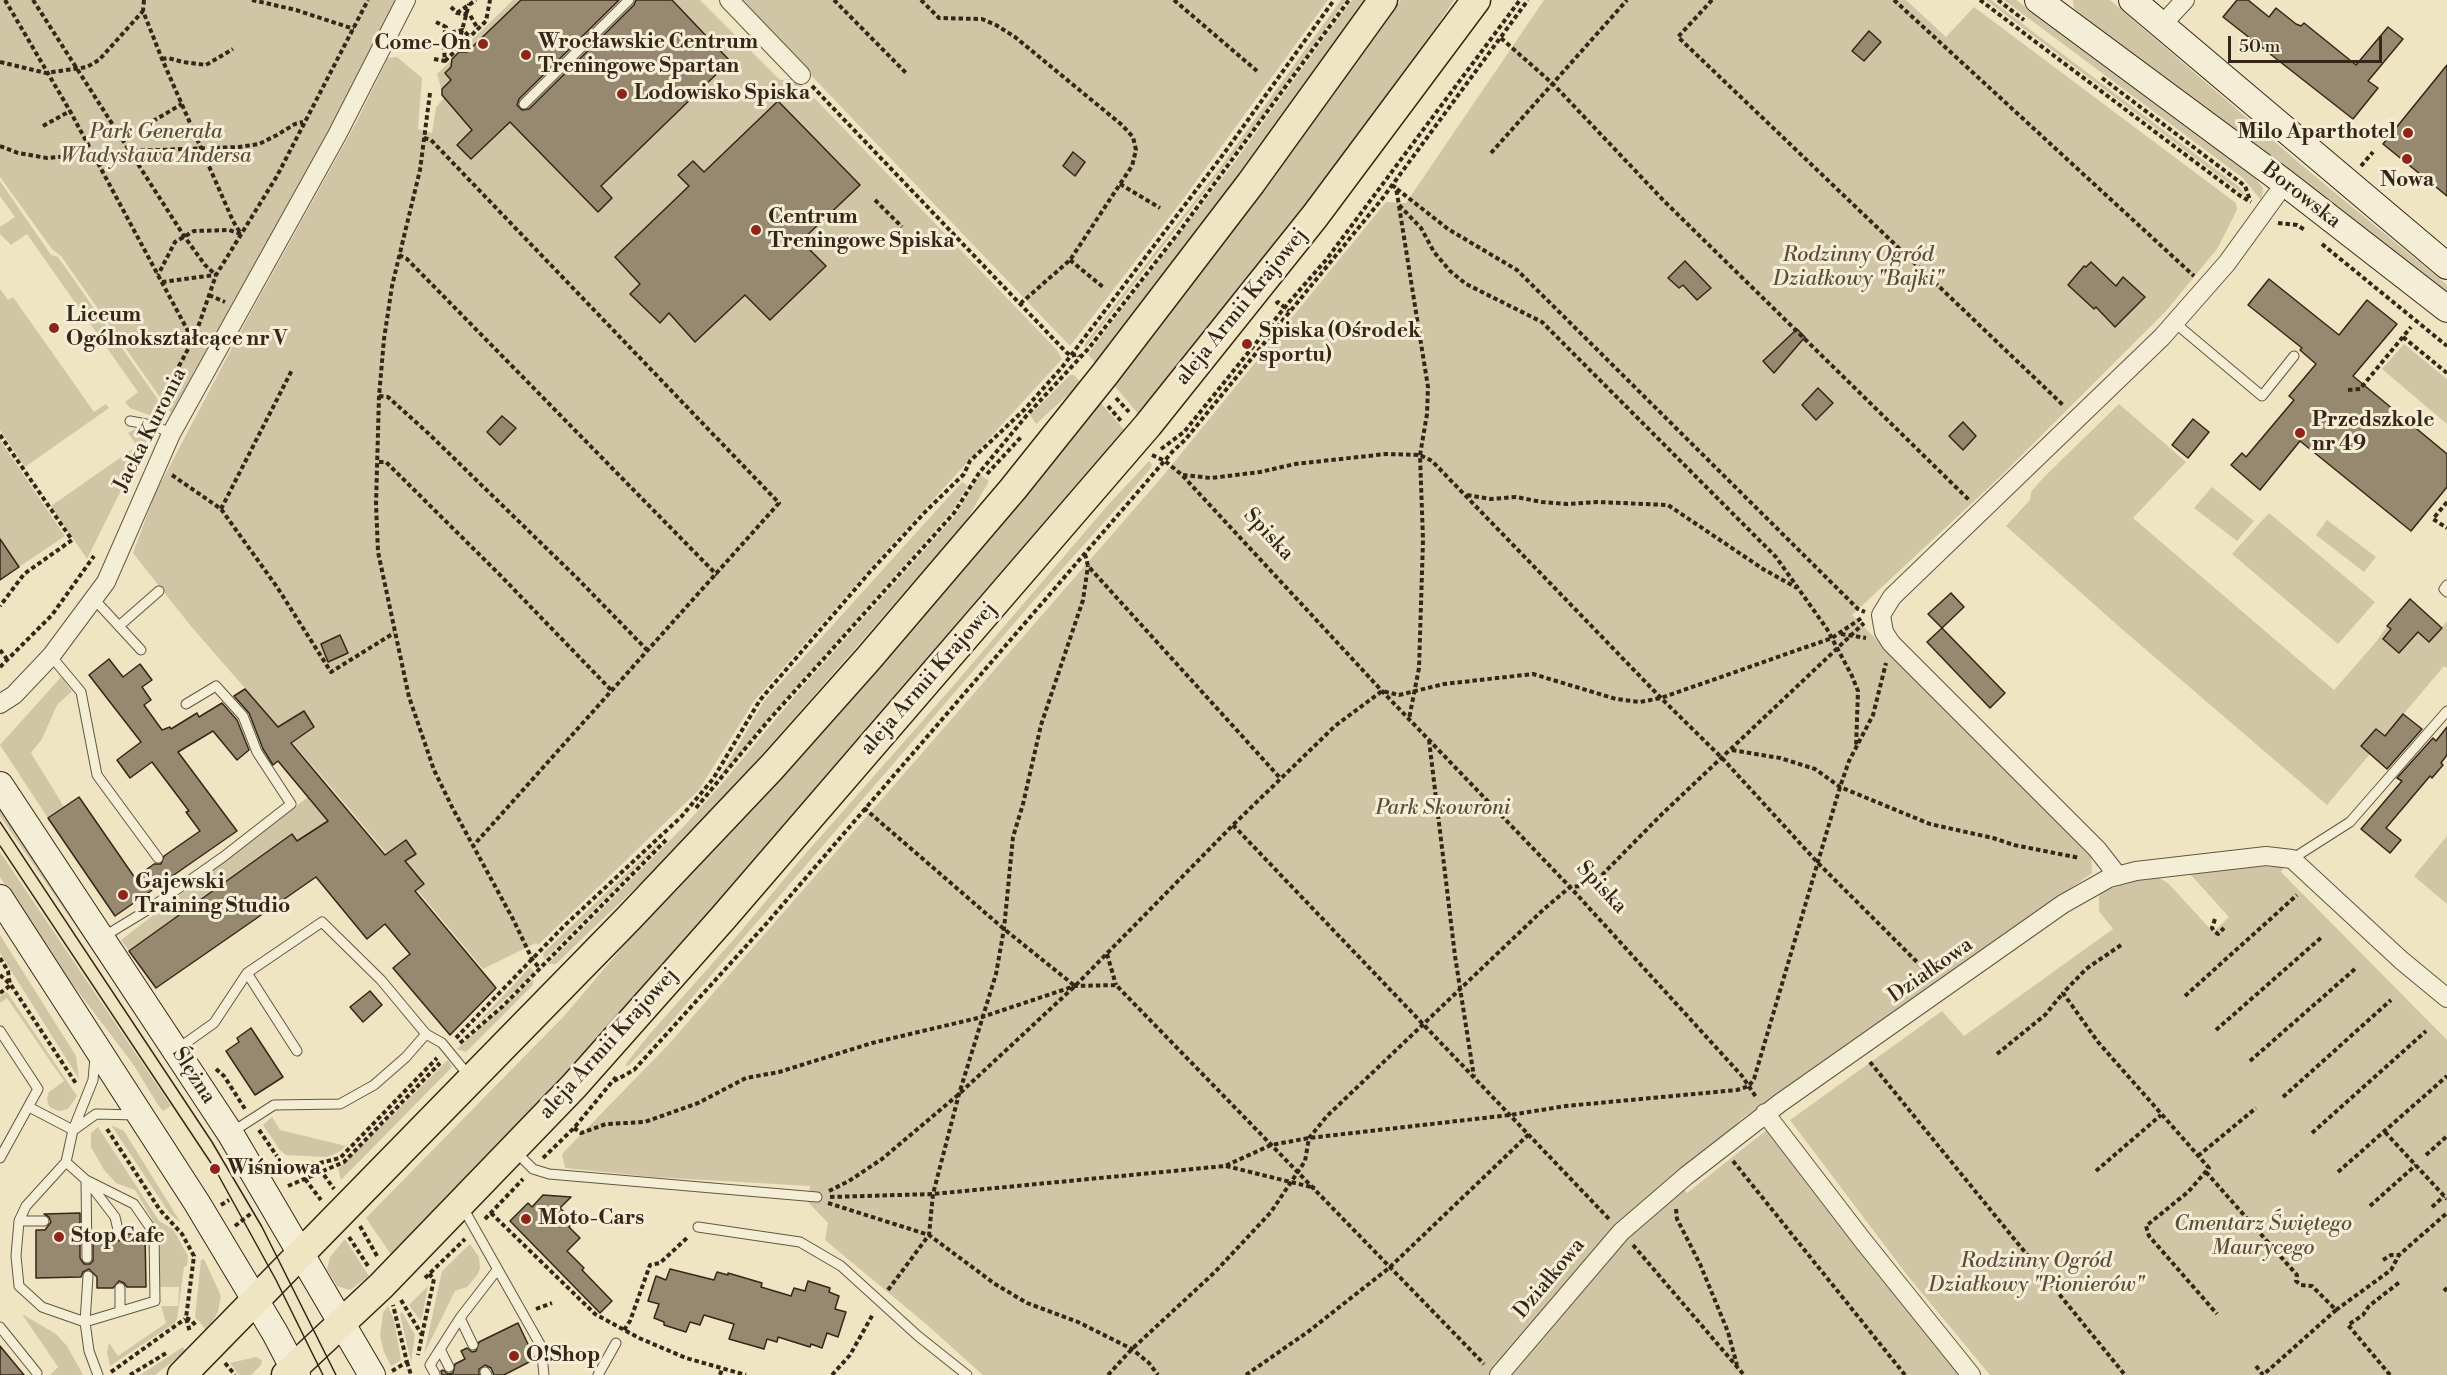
<!DOCTYPE html>
<meta charset="utf-8">
<style>
body{margin:0}
#map{position:relative;width:2447px;height:1375px;overflow:hidden;background:#f0e5c2;font-family:"Libre Bodoni",serif}
canvas{display:block}
.scale{position:absolute;left:2228px;top:36px;width:154px;height:27px;box-sizing:border-box;border:3px solid #362618;border-top:0;padding-left:8px;font-size:18px;line-height:21px;white-space:nowrap;color:#362618;-webkit-text-stroke:4px #f5eed7;paint-order:stroke}
</style>
<div id="map">
<canvas width="2447" height="1375"></canvas>
<div class="scale">50 m</div>
</div>
<script>
const c = document.querySelector('canvas').getContext('2d');
c.lineJoin = 'round';
function fillPath(path, color) { c.fillStyle = color; c.fill(path, 'evenodd'); }
const toPath = rows => new Path2D(rows.map(r => 'M' + r).join(''));
function stroke(path, color, width, dash) { c.strokeStyle = color; c.lineWidth = width; c.lineCap = dash ? 'butt' : 'round'; c.setLineDash(dash || []); c.stroke(path); }
function label(font, color, halo, rows, align = 'center') {
  c.font = font + ' "Libre Bodoni",serif'; c.lineWidth = 6; c.setLineDash([]); c.textBaseline = 'middle'; c.strokeStyle = halo; c.fillStyle = color; for (const [text, x, y, turn = 0] of rows) {
    c.save(); c.translate(x, y); c.rotate((+turn || 0) * Math.PI / 180); c.textAlign = isNaN(turn) ? turn : align; if (halo) c.strokeText(text, 0, 0); c.fillText(text, 0, 0); c.restore();
  }
}
const green = toPath([
 [0,0,396,0,330,131,171,413,61,256,52,249,0,177],
 [513,0,700,0,780,80,796,79,1057,350,1062,359,875,563,754,701,699,790,538,945,536,943,483,969,330,786,190,625,133,553,155,494,245,323,356,123,388,58,397,57,422,78,418,129,432,133,436,107,444,98,437,74],
 [739,0,1328,0,1184,198,1070,346],
 [1341,0,1346,0,1265,113,1085,348,1084,345,1219,169],
 [1352,0,1367,0,1301,93,1096,364,1088,354,1234,163],
 [1401,0,1454,0,1424,46,1349,147,1140,416,1114,385,1253,205],
 [1544,0,1906,0,1946,37,1974,7,2236,203,2237,210,2217,249,2166,311,2002,475,1852,615,2091,855,2092,873,1942,981,1741,1119,1733,1129,1674,1178,1687,1193,1768,1129,1963,1375,983,1375,926,1324,825,1240,828,1223,808,1202,810,1186,652,1177,565,1168,562,1154,669,1044,1162,477,1386,202,1406,203],
 [1986,0,1991,0,2024,25,2238,186,2245,194,2244,195],
 [2004,0,2016,0,2255,178,2263,188,2261,200,2243,178],
 [2073,0,2110,0,2311,173,2447,285,2447,293,2086,19,2074,9],
 [0,181,51,255,58,257,157,398,163,413,160,419,130,408,125,402,138,392,27,234,11,245,0,234,0,227,15,217,0,196],
 [0,289,8,300,13,297,94,412,106,404,109,408,25,467,0,430],
 [2404,344,2447,379,2447,424,2382,369],
 [1070,375,1074,375,1081,383,1036,424,1030,415],
 [1100,402,1126,432,641,995,543,1102,392,1256,366,1218,565,1015,642,924],
 [2119,404,2186,462,2133,518,2334,690,2376,642,2387,626,2405,640,2415,629,2429,642,2447,621,2447,668,2444,666,2327,805,2123,630,2006,526,2030,500,2031,492,2043,478],
 [135,429,142,429,151,434,137,458,87,559,51,506,137,446,128,433],
 [0,440,65,536,19,567,0,539],
 [1149,461,1152,465,1150,469,1124,500,1029,606,665,1029,628,1066,625,1065,648,1036,742,930,800,860,947,693,1108,505],
 [980,475,989,481,965,523,731,790,665,860,590,931,556,964,548,964,687,823,726,779,799,691,956,515],
 [962,482,968,486,952,511,767,720,717,782,764,701],
 [2212,487,2254,521,2237,541,2194,508],
 [2269,513,2375,602,2338,644,2232,554],
 [2327,520,2376,557,2364,572,2316,535],
 [61,677,72,691,57,705,42,739,31,753,64,807,48,818,0,745],
 [308,797,330,823,301,847,292,834,129,951,121,940],
 [0,806,87,936,243,1177,241,1178,169,1062,0,816],
 [2447,836,2447,904,2414,876],
 [658,843,659,844,544,960,543,953],
 [0,852,171,1106,163,1111,158,1105,133,1064,64,973,0,877],
 [2264,866,2284,867,2281,872,2447,1040,2447,1375,1990,1375,1907,1275,1790,1120,1942,1011,1964,1036,2113,929,2099,911,2099,892,2147,877,2159,878,2168,883,2213,932,2229,917,2190,874],
 [0,935,76,1056,79,1079,0,953],
 [530,967,534,972,524,982,472,1029],
 [533,979,533,985,466,1052,457,1049],
 [7,992,77,1096,68,1109,59,1111,51,1108,48,1104,47,1098,49,1092,64,1081,7,998,0,1003,0,996],
 [448,1060,452,1067,341,1180,338,1169],
 [272,1117,280,1130,346,1146,339,1152,327,1157,286,1155,280,1150,263,1125],
 [111,1125,124,1131,181,1223,170,1214],
 [98,1127,159,1221,173,1229,188,1256,187,1266,184,1267,177,1319,175,1323,110,1366,107,1353,109,1343,118,1356,166,1323,161,1306,178,1306,179,1287,160,1287,159,1231,135,1190,116,1183,104,1170,91,1147,91,1133],
 [345,1239,369,1276,350,1290,337,1286,327,1269,330,1257],
 [470,1244,479,1257,480,1268,478,1274,467,1287,455,1291,424,1354,442,1271],
 [204,1259,221,1296,218,1312,207,1331,195,1317,201,1260],
 [428,1286,422,1318,420,1320,409,1305],
 [388,1306,394,1320,401,1360,391,1366,384,1352,380,1336,383,1313],
 [402,1312,415,1335,411,1362,400,1314],
 [22,1314,56,1334,67,1346,83,1375,50,1375,58,1367],
 [183,1347,186,1351,155,1375,140,1375],
 [256,1357,262,1360,261,1365,251,1375,239,1375,230,1363]
]);
const building = toPath([
 [521,0,619,0,519,99,517,105,522,110,529,109,634,5,636,0,672,0,730,61,601,186,612,198,598,212,510,122,471,159,457,145,472,130,442,95,442,89,451,80,445,73,451,67,452,59,459,52,467,52,521,0],
 [2237,0,2248,0,2269,17,2276,8,2296,24,2301,26,2304,23,2356,65,2388,27,2403,39,2368,81,2378,88,2353,119,2223,17,2237,0],
 [1869,31,1881,42,1864,61,1852,51,1869,31],
 [2447,65,2447,196,2383,144,2447,65],
 [778,101,860,185,801,241,826,266,770,320,745,295,695,342,669,313,660,323,630,294,640,284,615,257,689,186,678,175,693,161,704,172,778,101],
 [1073,152,1085,162,1075,176,1063,166,1073,152],
 [1685,261,1711,288,1697,300,1683,285,1679,288,1668,278,1685,261],
 [2091,262,2116,286,2123,277,2145,297,2115,327,2096,307,2094,309,2068,285,2084,266,2086,267,2091,262],
 [2269,279,2339,335,2367,300,2397,324,2353,376,2447,454,2447,487,2411,531,2300,441,2260,490,2231,465,2242,453,2246,457,2294,400,2289,396,2316,364,2300,350,2302,348,2248,305,2269,279],
 [1797,329,1805,337,1774,373,1763,361,1797,329],
 [1818,388,1833,403,1816,420,1802,405,1818,388],
 [502,416,516,428,500,445,487,432,502,416],
 [2193,419,2209,432,2188,458,2172,445,2193,419],
 [1963,422,1976,436,1963,450,1949,436,1963,422],
 [0,539,19,567,0,580,0,539],
 [1951,593,1964,607,1942,628,1928,614,1951,593],
 [2410,599,2442,628,2429,642,2418,632,2399,653,2383,639,2391,629,2387,626,2410,599],
 [1942,628,2005,693,1990,708,1927,642,1942,628],
 [340,635,348,653,328,662,321,644,340,635],
 [109,659,123,677,140,664,152,680,142,687,151,700,144,705,162,730,170,727,171,729,197,713,199,717,222,703,237,720,249,750,237,760,213,731,178,752,237,831,115,916,48,818,79,797,135,878,154,864,161,864,164,856,200,831,186,812,189,811,152,762,130,778,117,760,141,742,89,675,109,659],
 [245,689,278,727,304,711,314,727,291,743,385,855,406,840,416,854,405,861,424,884,415,891,496,988,450,1035,393,968,410,954,385,924,367,939,316,877,156,988,129,951,292,834,297,841,328,821,278,761,273,765,263,749,249,713,234,696,245,689],
 [2403,714,2422,729,2387,769,2361,746,2376,729,2385,736,2403,714],
 [2447,727,2447,755,2441,763,2443,765,2432,778,2430,776,2386,828,2401,840,2390,853,2361,829,2402,781,2397,778,2433,738,2436,741,2447,727],
 [370,991,382,1005,363,1022,350,1007,370,991],
 [251,1028,283,1077,255,1095,226,1051,239,1042,237,1038,251,1028],
 [543,1195,571,1197,560,1208,574,1222,569,1227,580,1238,567,1251,584,1268,582,1270,612,1301,600,1313,510,1221,528,1203,532,1207,543,1195],
 [80,1213,80,1258,84,1264,90,1264,93,1261,93,1234,112,1234,115,1239,120,1241,126,1234,145,1234,146,1287,127,1287,124,1283,119,1281,113,1288,97,1288,97,1277,89,1269,83,1272,81,1277,36,1278,36,1230,45,1230,51,1222,49,1217,44,1214,80,1213],
 [670,1269,714,1280,717,1272,728,1275,728,1273,762,1283,761,1287,791,1296,794,1288,805,1291,808,1281,830,1288,829,1292,839,1296,835,1309,846,1312,838,1337,827,1333,822,1348,811,1344,810,1347,778,1337,777,1342,767,1339,764,1349,729,1339,734,1324,704,1315,700,1325,690,1322,686,1332,664,1325,664,1322,654,1318,659,1304,648,1301,656,1276,666,1280,670,1269],
 [518,1323,535,1359,504,1375,494,1375,491,1368,485,1365,479,1369,479,1375,442,1375,441,1371,443,1370,448,1374,453,1373,455,1364,465,1359,461,1351,467,1348,472,1352,476,1351,479,1342,518,1323],
 [0,1346,24,1375,0,1375,0,1346]
]);
const path = toPath([
 [5,0,70,111,188,331,195,336],
 [33,0,184,236,205,265,216,275],
 [144,0,143,11,162,59,233,221,241,234,229,230,194,231,175,242,158,275],
 [252,0,296,10,354,29],
 [834,0,907,74],
 [921,0,939,18,982,19,996,25,1015,37,1122,125,1133,137,1136,150,1132,166,1070,260,1021,303],
 [1174,0,1257,71],
 [1712,0,1678,37,2064,406],
 [1894,0,2194,276],
 [1980,0,2239,195,2251,202],
 [1998,0,2024,20],
 [451,7,457,13,470,15,478,29],
 [457,13,476,0],
 [444,34,463,30,470,37],
 [1501,38,1553,84,1665,202,1969,500],
 [457,49,469,4],
 [162,59,168,58,183,62,206,65,233,49],
 [434,59,445,61,443,39,446,27,436,22],
 [445,61,486,21,490,0],
 [0,62,46,73,87,67,99,60,143,11],
 [2102,78,2245,186,2250,200],
 [812,86,1066,352,1071,356,1077,354,1079,356],
 [430,93,420,170,392,286,384,339,379,396,376,504,378,552,409,697,434,770,452,807,514,921,532,959,540,969],
 [153,121,182,104],
 [43,126,70,111],
 [424,138,431,140,779,503,473,846],
 [0,146,18,153,47,158,130,151,239,147,259,144,277,135,295,124,303,122],
 [1491,153,1627,0],
 [2361,166,2373,152],
 [1120,184,1160,208],
 [1392,185,1396,188,1399,205,1421,228,1434,252,1450,271,1466,284,1542,322,1776,557,1827,629,1852,676,1858,691,1856,748],
 [1397,189,1448,229,1517,270,1858,609,1865,612],
 [875,200,902,227],
 [1399,206,1428,387,1427,414,1420,455,1423,540,1419,668,1409,719],
 [2278,223,2297,225,2305,230],
 [2322,244,2447,346],
 [399,255,407,259,717,575],
 [1070,260,1103,287],
 [162,282,215,275],
 [209,295,225,302],
 [1276,304,1278,302,1289,311],
 [2403,337,2447,373],
 [2348,390,2360,389,2411,327],
 [170,395,179,366,195,336,216,275,277,176,368,0],
 [379,396,388,397,429,434,578,579,647,650],
 [1116,398,1129,412],
 [1108,406,1121,421],
 [0,435,72,540,24,574,0,606],
 [1161,449,1184,432,1290,301,1326,260,1520,0],
 [1152,455,1165,461,1182,475,1382,691,1570,887,1742,1076,1756,1097],
 [379,462,386,462,500,575,612,691],
 [987,474,1022,436],
 [172,475,221,509,277,587,331,672,394,633],
 [1183,475,1211,478,1260,472,1295,464,1386,454,1420,455,1432,461,1661,698,1723,759,1818,863,1931,976],
 [1467,495,1491,499,1516,497,1542,502,1567,504,1597,502,1668,505,1763,569,1797,588],
 [2447,502,2433,519,2447,528],
 [221,509,292,370],
 [1085,554,1088,566,1281,779],
 [1841,634,1866,638],
 [0,650,7,659],
 [0,667,52,615,94,556],
 [1429,740,1455,956,1474,1077],
 [1732,750,1780,758,1815,769,1840,787,1930,824,1993,838,2014,845,2080,858],
 [696,808,768,721,954,513,979,473,1027,415,1089,348,1179,232,1349,0],
 [864,808,1004,929,1075,986],
 [1233,825,1609,1219],
 [2215,919,2212,928,2214,931,2218,934,2224,928],
 [2121,945,2086,969,2063,993,2098,1042,2209,1168,2188,1192,2146,1226,2149,1236,2217,1314],
 [1107,954,1116,985],
 [0,958,8,971,10,985],
 [0,975,11,985,77,1085],
 [0,993,11,985],
 [2185,996,2297,895],
 [2216,1030,2323,936],
 [456,1038,564,926,681,817,713,779,760,700,869,573,926,511,964,474,970,461,1025,409,1063,366,1225,152,1334,0],
 [460,1043,503,1006,666,840],
 [1997,1054,2045,1015,2063,993],
 [2250,1061,2356,968],
 [1870,1062,2125,1375],
 [216,1069,224,1076,245,1109],
 [614,1081,634,1070,766,924,1173,451,1185,440,1382,199,1528,0],
 [2283,1097,2391,1000],
 [574,1128,581,1133,606,1124,645,1122,698,1103,746,1078,779,1072,872,1043,982,1017,1075,986,1116,985,1484,1364],
 [107,1129,160,1210,182,1234,194,1256,186,1318,190,1332],
 [259,1130,283,1165],
 [2385,1132,2447,1199],
 [2312,1133,2426,1031],
 [2426,1155,2447,1136],
 [2198,1156,2256,1108],
 [543,1158,574,1128,616,1077],
 [1733,1161,1905,1375],
 [1226,1166,1315,1188],
 [275,1168,283,1165,320,1163,340,1158,437,1058],
 [2096,1171,2161,1115],
 [2206,1172,2289,1266,2297,1275,2296,1281,2301,1285,2312,1286,2336,1310,2391,1270,2399,1255,2447,1213],
 [2338,1172,2447,1076],
 [324,1175,334,1189],
 [305,1179,321,1200],
 [288,1186,344,1162,440,1063],
 [829,1191,849,1181,882,1159,959,1094,1075,986,1233,825,1335,726,1382,691,1399,695,1444,684,1533,674,1616,699,1640,702,1661,698,1832,638,1863,617],
 [830,1197,933,1194,1225,1166,1271,1145,1309,1138,1510,1115,1566,1106,1737,1090,1749,1086,1754,1079,1840,787,1849,761,1873,715,1886,663],
 [828,1203,929,1235,995,1284,1027,1303,1078,1322,1132,1349,1149,1363,1158,1375],
 [221,1205,229,1200],
 [2370,1206,2416,1165],
 [2432,1207,2444,1196],
 [1676,1209,1677,1219,1700,1264,1728,1332,1737,1365],
 [491,1213,595,1314,639,1338,686,1358,746,1375],
 [485,1219,523,1179],
 [235,1226,253,1212],
 [360,1226,377,1256],
 [349,1237,368,1266],
 [1633,1245,1744,1375],
 [2383,1260,2391,1255,2399,1255],
 [425,1278,465,1239],
 [888,1290,929,1235,933,1194,959,1094,996,974,1004,929,1013,837,1023,804,1041,725,1083,600,1088,566],
 [2444,1291,2447,1288],
 [401,1300,422,1335,418,1355],
 [536,1309,552,1303],
 [186,1318,191,1320,197,1327],
 [624,1330,630,1321,650,1265,660,1263,688,1237],
 [422,1335,434,1279,429,1274],
 [407,1362,411,1375],
 [225,1363,235,1375],
 [2256,1366,2263,1375,2336,1310],
 [392,1371,407,1362,393,1305],
 [111,1372,185,1319],
 [130,1375,168,1352],
 [720,1375,722,1369],
 [832,1375,850,1355,873,1314],
 [1108,1375,1132,1349,1215,1272,1271,1212,1305,1161,1309,1138,1327,1116,1544,909,1570,887,1581,886,1600,877,1662,814,1864,623],
 [1246,1375,1309,1331,1389,1268,1529,1134],
 [2390,1375,2348,1325,2363,1315,2369,1306,2401,1281]
]);
const lane = toPath([
 [524,104,629,0],
 [2175,323,2262,396,2294,356],
 [130,421,156,426,171,434],
 [2447,585,2444,589,2447,592],
 [94,599,141,650],
 [119,626,159,591],
 [51,656,81,692,97,775,158,858],
 [2292,859,2350,822,2447,711],
 [103,937,149,909,223,857,291,804,257,752,243,716,216,686,186,704],
 [247,973,297,1051],
 [0,1031,38,1089,0,1158],
 [176,1050,214,1023,247,973,322,922,381,980,426,1034,442,1043,469,1076],
 [95,1057,93,1080,73,1130,66,1162,26,1206,19,1221,16,1256,19,1286,42,1307,85,1322,89,1351,98,1375],
 [29,1107,73,1130],
 [75,1129,96,1114,137,1115],
 [232,1132,274,1105,340,1104,374,1085,406,1057,426,1034],
 [515,1151,533,1169,549,1174,817,1197],
 [66,1162,86,1180,134,1204,154,1233,155,1301,85,1322,88,1276],
 [86,1180,87,1258],
 [89,1183,115,1217,119,1234],
 [462,1206,541,1346,544,1375],
 [19,1221,44,1221],
 [698,1227,800,1242,841,1266,918,1336,967,1375],
 [120,1288,120,1311],
 [460,1318,473,1345],
 [0,1327,37,1373],
 [440,1349,449,1367],
 [485,1372,487,1375],
 [435,1374,430,1365,460,1318,497,1270],
 [598,1375,616,1343]
]);
const street = toPath([
 [729,0,801,75],
 [2161,26,2185,0],
 [0,704,14,695,51,656,106,582,171,434,337,135,406,0],
 [2118,876,2097,849,1891,643,1884,632,1881,615,1892,597,2162,337,2227,263,2285,183],
 [1765,1113,1864,1242,1971,1375],
 [1499,1375,1621,1232,1686,1176,1780,1103,2063,904,2109,878,2136,871,2266,856,2292,859,2401,960,2447,998]
]);
const secondary = toPath([
 [2038,0,2285,183,2447,309],
 [2132,0,2447,266],
 [0,785,230,1133,372,1375],
 [0,898,197,1203,275,1333,297,1375]
]);
const primary = toPath([
 [182,1375,628,919,772,767,868,659,1013,489,1105,374,1251,183,1383,0],
 [286,1375,381,1286,574,1086,723,918,1148,425,1315,216,1476,0]
]);
const tram = toPath([
 [0,822,212,1142,262,1227,336,1375],
 [0,846,215,1169,276,1280,323,1375]
]);
const markers = [
 [483,44,6,"#8f2418"],
 [526,55,6,"#8f2418"],
 [622,94,6,"#8f2418"],
 [2408,133,6,"#8f2418"],
 [2407,159,6,"#8f2418"],
 [756,230,6,"#8f2418"],
 [54,328,6,"#8f2418"],
 [1247,344,6,"#8f2418"],
 [2300,433,6,"#8f2418"],
 [123,895,6,"#8f2418"],
 [215,1169,6,"#8f2418"],
 [526,1219,6,"#8f2418"],
 [59,1237,6,"#8f2418"],
 [514,1356,6,"#8f2418"]
];
const poiNames = [
 ["Wrocławskie Centrum",538,43],
 ["Treningowe Spartan",538,67],
 ["Come-On",471,44,"right"],
 ["Lodowisko Spiska",634,94],
 ["Milo Aparthotel",2396,133,"right"],
 ["Nowa",2407,181,"center"],
 ["Centrum",768,218],
 ["Treningowe Spiska",768,242],
 ["Liceum",66,316],
 ["Ogólnokształcące nr V",66,340],
 ["Spiska (Ośrodek",1259,332],
 ["sportu)",1259,356],
 ["Przedszkole",2312,421],
 ["nr 49",2312,445],
 ["Gajewski",135,883],
 ["Training Studio",135,907],
 ["Wiśniowa",227,1169],
 ["Moto-Cars",538,1219],
 ["Stop Cafe",71,1237],
 ["O!Shop",526,1356]
];
const parkNames = [
 ["Park Generała",156,133],
 ["Władysława Andersa",156,157],
 ["Rodzinny Ogród",1858,256],
 ["Działkowy \"Bajki\"",1858,280],
 ["Park Skowroni",1443,809],
 ["Cmentarz Świętego",2263,1225],
 ["Maurycego",2263,1249],
 ["Rodzinny Ogród",2036,1262],
 ["Działkowy \"Pionierów\"",2036,1286]
];
const streetNames = [
 ["Borowska",2301,196,38],
 ["aleja Armii Krajowej",1242,307,-51],
 ["Jacka Kuronia",151,430,-63],
 ["Spiska",1268,535,47],
 ["aleja Armii Krajowej",929,679,-49],
 ["Spiska",1601,888,47],
 ["Działkowa",1931,971,-35],
 ["aleja Armii Krajowej",609,1044,-48],
 ["Ślężna",193,1076,57],
 ["Działkowa",1550,1279,-50]
];
fillPath(green, '#d0c5a5');
fillPath(building, '#978970');
stroke(building, '#362618', 1.5);
stroke(lane, '#645642', 11);
stroke(street, '#645642', 20);
stroke(secondary, '#362618', 28);
stroke(primary, '#362618', 31);
stroke(path, '#362618', 4, [4.5, 3]);
stroke(lane, '#f5eed7', 9);
stroke(street, '#f5eed7', 18);
stroke(secondary, '#f5eed7', 26);
stroke(primary, '#f0e5c2', 28);
stroke(tram, '#362618', 1.5);
for (const [x, y, r, color] of markers) { const dot = new Path2D(); dot.arc(x, y, r, 0, 2 * Math.PI); c.fillStyle = color; c.fill(dot); stroke(dot, '#f5eed7', 2); }
label('bold 21px', '#362618', '#f5eed7', poiNames, 'left');
label('italic 21px', '#5c4e3b', '#f5eed7', parkNames);
label('21px', '#362618', '#f5eed7', streetNames);
</script>
